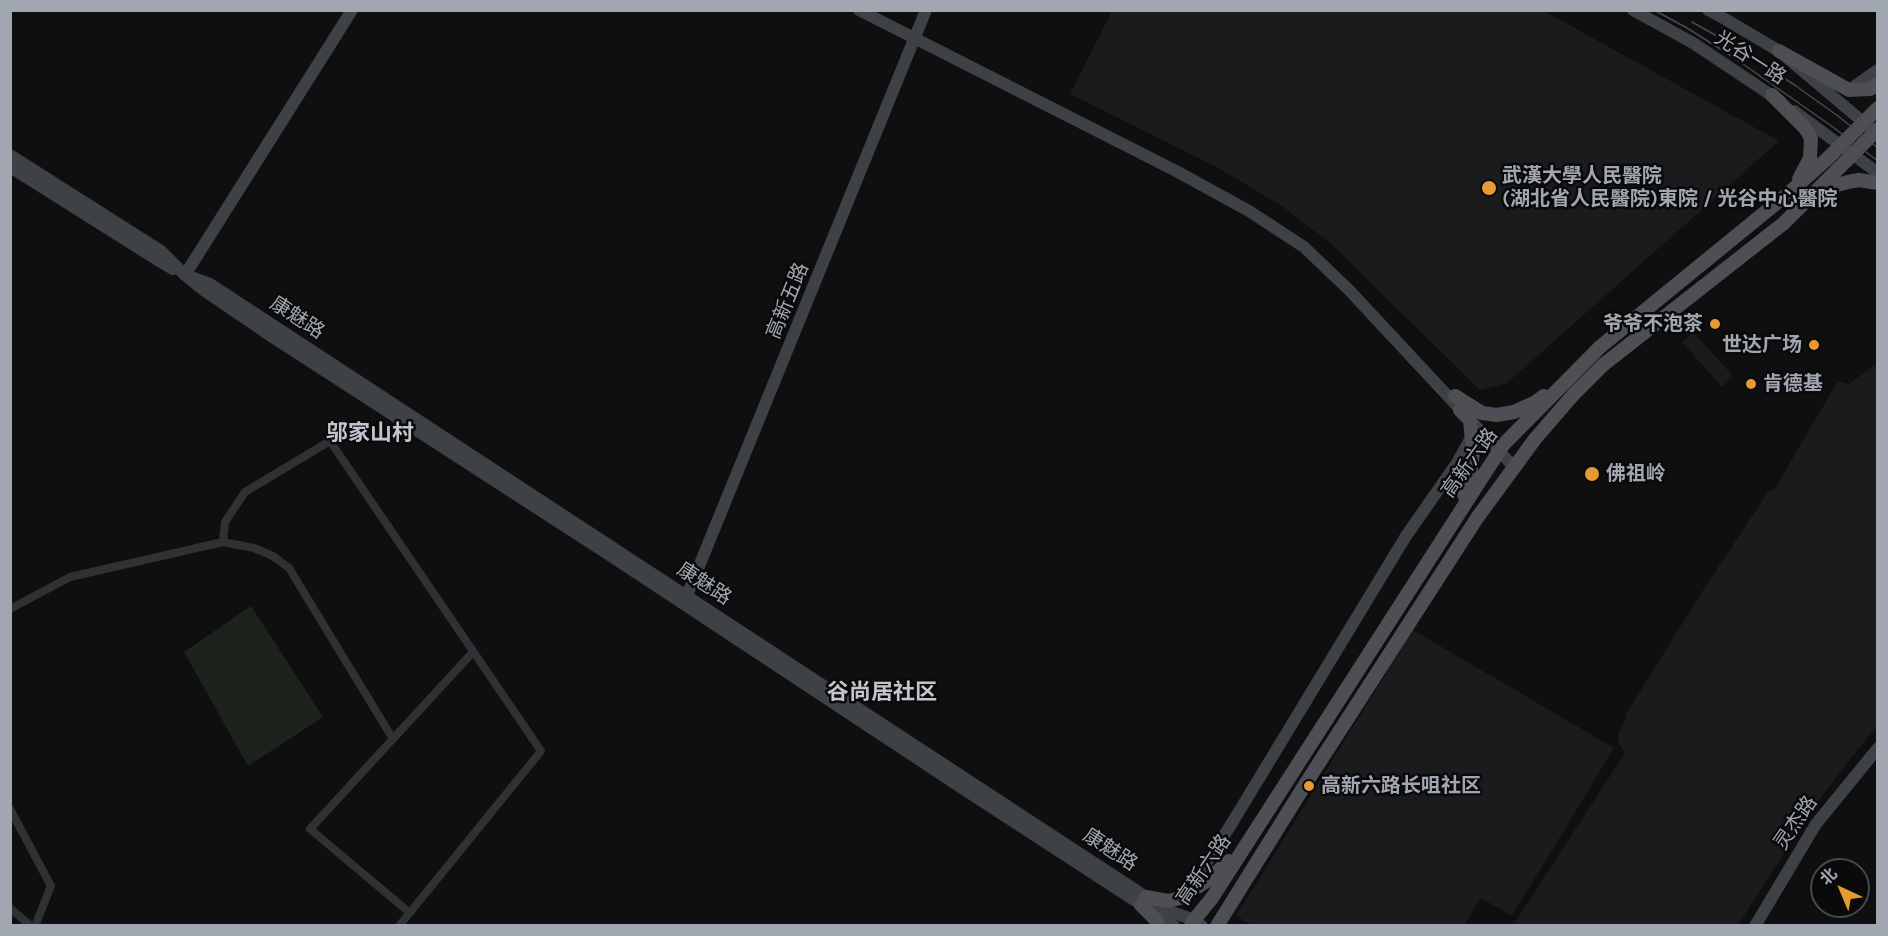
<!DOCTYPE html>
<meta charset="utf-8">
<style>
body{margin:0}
#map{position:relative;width:1888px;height:936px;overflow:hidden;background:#0f0f10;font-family:Karla,"Noto Sans SC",sans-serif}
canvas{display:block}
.frame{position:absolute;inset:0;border:12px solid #a1a7b0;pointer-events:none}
.north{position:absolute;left:1810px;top:858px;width:60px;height:60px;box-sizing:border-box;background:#0a0a0b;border:2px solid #46494d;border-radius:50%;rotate:316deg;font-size:16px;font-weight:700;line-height:24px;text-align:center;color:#a1a7b0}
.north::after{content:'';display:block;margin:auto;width:21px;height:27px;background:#e59a32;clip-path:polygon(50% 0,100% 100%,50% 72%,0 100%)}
</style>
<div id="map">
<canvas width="1888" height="936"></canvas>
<div class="frame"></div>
<div class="north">北</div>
</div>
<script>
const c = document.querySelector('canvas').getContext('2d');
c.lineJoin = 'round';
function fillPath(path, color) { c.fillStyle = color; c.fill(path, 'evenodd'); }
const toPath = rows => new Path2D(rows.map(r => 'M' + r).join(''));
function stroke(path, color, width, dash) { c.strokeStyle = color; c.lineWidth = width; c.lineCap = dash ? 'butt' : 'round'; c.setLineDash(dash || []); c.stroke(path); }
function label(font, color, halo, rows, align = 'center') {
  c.font = font + ' Karla,"Noto Sans SC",sans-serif'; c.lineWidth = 5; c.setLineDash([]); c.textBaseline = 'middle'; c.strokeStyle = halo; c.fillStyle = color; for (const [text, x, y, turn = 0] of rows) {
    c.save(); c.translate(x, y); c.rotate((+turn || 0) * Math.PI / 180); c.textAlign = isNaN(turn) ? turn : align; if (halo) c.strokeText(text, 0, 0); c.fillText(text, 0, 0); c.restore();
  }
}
const built = toPath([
 [1112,11,1544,11,1779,141,1507,383,1480,390,1331,244,1282,206,1222,170,1070,94],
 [1693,332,1733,376,1722,387,1682,342],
 [1877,363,1877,725,1818,801,1738,925,1513,925,1625,753,1619,745,1618,738,1619,732,1626,718,1626,714,1705,587,1770,489,1774,490,1838,381,1849,384],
 [1413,630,1614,748,1512,916,1481,898,1464,925,1254,926,1236,916]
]);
const green = toPath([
 [251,606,323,717,248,766,184,652]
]);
const street = toPath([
 [223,542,225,522,245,492,330,441,541,751,399,926],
 [10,609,70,577,223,542,254,548,273,556,289,568,393,739],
 [10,809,51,886,35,926],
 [10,908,31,926],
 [410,913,310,829,473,652]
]);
const secondary = toPath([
 [859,10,1178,172,1249,211,1304,247,1349,290,1514,467],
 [1633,10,1693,43,1780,101],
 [1708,10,1725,19,1779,51,1869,127],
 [1849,90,1878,70],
 [1794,111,1878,173],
 [10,155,161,251,185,275],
 [10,167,156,259,173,269],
 [185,275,352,10],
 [684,603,926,10],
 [1187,893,1232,823,1406,536,1457,463,1472,436],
 [1174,926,968,792,611,556,274,338,205,291,185,275,210,284,1166,910,1194,920,1202,926],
 [1755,926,1816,824,1878,748]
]);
const primary = toPath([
 [1779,51,1849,90,1870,89,1878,84],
 [1772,95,1805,128,1811,138,1810,158,1799,179],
 [1818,199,1837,185,1848,182,1859,180,1878,183],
 [1455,396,1482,413,1497,415,1514,412,1534,403,1544,396],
 [1460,410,1470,420,1473,451,1470,478,1464,495],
 [1146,897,1168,901,1180,898,1208,880,1229,861],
 [1141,905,1156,920,1158,926],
 [1191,926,1194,920,1212,898,1503,445,1600,347,1790,192,1827,159,1878,108],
 [1217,926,1308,780,1477,518,1535,439,1573,395,1603,365,1784,223,1878,129]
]);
const tram = toPath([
 [1654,10,1687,28,1733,57,1830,125,1878,161],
 [1692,22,1740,49,1796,86,1838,116,1878,148]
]);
const markers = [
 [1489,188,8,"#e59a32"],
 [1715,324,6,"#e59a32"],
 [1814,345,6,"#e59a32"],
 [1751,384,6,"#e59a32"],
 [1592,474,8,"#e59a32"],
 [1309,786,6,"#e59a32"]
];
const streetNames = [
 ["光谷一路",1750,58,33],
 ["高新五路",788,301,-68],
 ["康魅路",297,318,33],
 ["高新六路",1470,463,-54],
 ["康魅路",704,584,33],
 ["灵杰路",1796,823,-56],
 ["康魅路",1110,850,33],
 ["高新六路",1204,870,-56]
];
const poiNames = [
 ["武漢大學人民醫院",1502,176],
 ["(湖北省人民醫院)東院 / 光谷中心醫院",1502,199],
 ["爷爷不泡茶",1703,324,"right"],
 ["世达广场",1802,345,"right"],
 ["肯德基",1763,384],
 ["佛祖岭",1606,474],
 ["高新六路长咀社区",1321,786]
];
const quarterNames = [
 ["邬家山村",370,434],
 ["谷尚居社区",882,693]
];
fillPath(built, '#1b1b1d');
fillPath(green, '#1c231c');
stroke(street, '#303135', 8);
stroke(secondary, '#3e4145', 12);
stroke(primary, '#4d4f54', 14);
stroke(tram, '#474a4e', 1.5);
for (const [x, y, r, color] of markers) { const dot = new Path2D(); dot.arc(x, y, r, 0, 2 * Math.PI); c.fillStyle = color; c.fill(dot); stroke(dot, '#0a0a0b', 2); }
label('20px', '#a1a7b0', '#0a0a0b', streetNames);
label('bold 20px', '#a1a7b0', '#0a0a0b', poiNames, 'left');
label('bold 22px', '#c2c5cd', '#0a0a0b', quarterNames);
</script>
